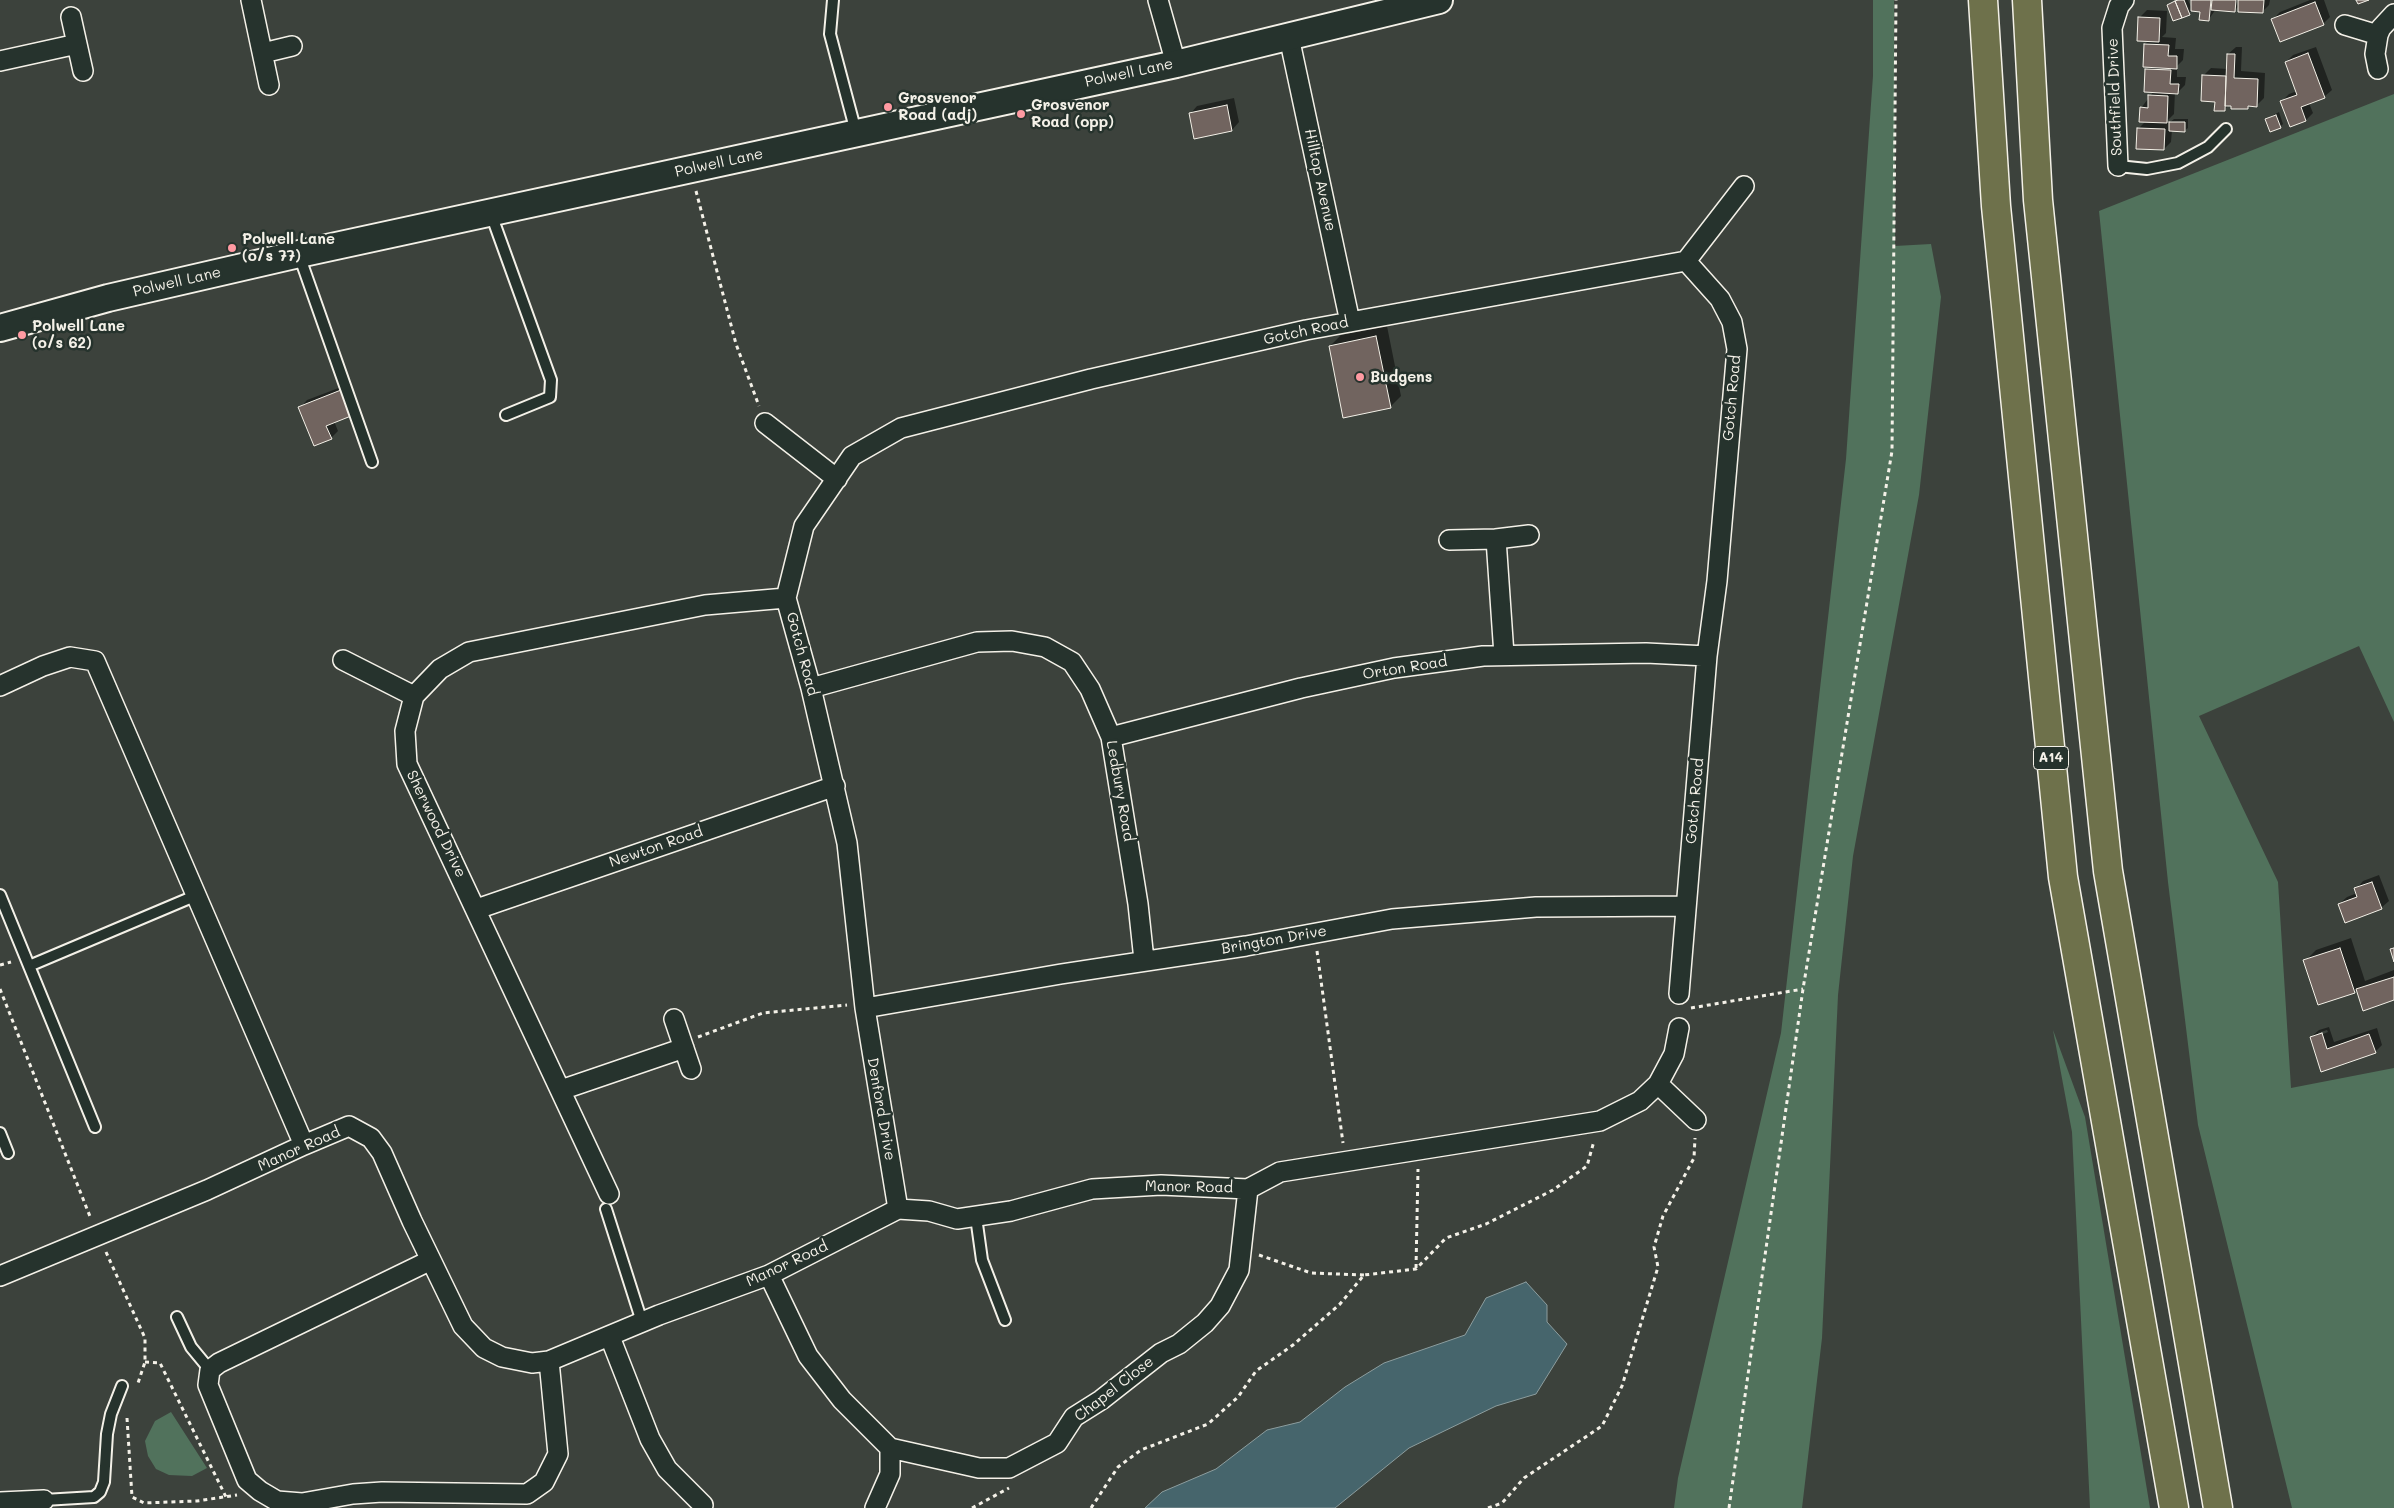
<!DOCTYPE html>
<style>
body{margin:0}
canvas{display:block;background:#3c423c}
</style>
<canvas width="2394" height="1508"></canvas>
<script>
const c = document.querySelector('canvas').getContext('2d');
c.lineJoin = 'round';
function fillPath(path, color) { c.fillStyle = color; c.fill(path, 'evenodd'); }
const toPath = rows => new Path2D(rows.map(r => 'M' + r).join(''));
function stroke(path, color, width, dash) { c.strokeStyle = color; c.lineWidth = width; c.lineCap = dash ? 'butt' : 'round'; c.setLineDash(dash || []); c.stroke(path); }
function label(font, color, halo, rows, align = 'center') {
  c.font = font + ' Mali,sans-serif'; c.lineWidth = 5; c.setLineDash([]); c.textBaseline = 'middle'; c.strokeStyle = halo; c.fillStyle = color; for (const [text, x, y, turn = 0] of rows) {
    c.save(); c.translate(x, y); c.rotate((+turn || 0) * Math.PI / 180); c.textAlign = isNaN(turn) ? turn : align; if (halo) c.strokeText(text, 0, 0); c.fillText(text, 0, 0); c.restore();
  }
}
const green = toPath([
 [1873,0,1894,0,1895,246,1931,244,1941,297,1919,495,1853,856,1838,995,1822,1338,1802,1508,1674,1508,1678,1478,1781,1033,1846,459,1873,76],
 [2394,94,2394,722,2359,646,2199,716,2278,882,2291,1088,2394,1068,2394,1508,2292,1508,2198,1125,2168,882,2099,211],
 [2053,1030,2085,1117,2150,1508,2090,1508,2072,1132],
 [171,1412,207,1468,192,1476,169,1475,156,1469,148,1456,145,1441,155,1421]
]);
const water = toPath([
 [1526,1282,1547,1305,1547,1322,1567,1344,1536,1394,1496,1406,1409,1448,1335,1508,1145,1508,1162,1492,1216,1469,1267,1430,1300,1422,1345,1387,1384,1363,1465,1335,1486,1298,1526,1282]
]);
const shadow = toPath([
 [2176,0,2188,0,2192,9,2193,0,2270,0,2269,5,2262,12,2239,6,2235,10,2216,9,2209,19,2201,11,2192,10,2189,13,2168,5],
 [2310,0,2324,0,2330,17,2323,24,2273,19,2280,12],
 [2147,10,2167,11,2166,33,2162,37,2176,38,2175,49,2184,49,2183,60,2177,66,2177,77,2186,77,2185,85,2178,92,2175,92,2174,114,2166,122,2170,122,2174,119,2188,119,2188,128,2184,131,2172,130,2171,142,2164,149,2138,129,2146,121,2141,108,2154,91,2146,70,2150,66,2145,44,2149,40,2140,17],
 [2236,47,2242,47,2241,71,2265,73,2264,98,2257,105,2250,105,2247,108,2229,105,2224,110,2216,101,2203,76,2211,68,2228,69,2228,54],
 [2316,47,2332,90,2324,97,2309,103,2313,113,2306,120,2282,101,2289,94,2297,91,2286,62,2293,55],
 [1234,98,1239,122,1232,130,1195,137,1190,114,1197,106],
 [2279,112,2283,124,2280,127,2266,119],
 [1387,326,1401,396,1390,407,1330,346,1341,335],
 [349,384,358,407,334,421,338,431,331,438,300,408,307,400],
 [2379,875,2389,901,2381,908,2339,904,2347,897,2357,893,2356,889,2363,881],
 [2351,938,2365,981,2394,970,2394,999,2357,989,2354,992,2305,961,2316,950],
 [2329,1027,2334,1042,2377,1028,2382,1045,2375,1052,2322,1070,2311,1037,2319,1030],
 [2327,1030,2328,1032,2318,1036,2318,1033]
]);
const building = toPath([
 [2178,0,2184,0,2190,15,2182,18,2175,1,2178,0],
 [2191,0,2211,0,2209,21,2199,20,2200,12,2191,11,2191,0],
 [2212,0,2236,0,2235,12,2211,10,2212,0],
 [2238,0,2264,0,2263,13,2238,12,2238,0],
 [2356,0,2369,0,2358,4,2356,0],
 [2175,1,2182,18,2173,21,2167,5,2175,1],
 [2315,2,2324,25,2280,42,2271,19,2315,2],
 [2138,17,2160,18,2159,42,2137,41,2138,17],
 [2144,44,2169,45,2168,56,2177,56,2177,69,2143,67,2144,44],
 [2308,53,2325,98,2301,107,2306,121,2290,127,2280,101,2297,95,2285,62,2308,53],
 [2227,54,2235,54,2234,78,2258,79,2257,107,2248,106,2248,109,2231,109,2231,106,2225,106,2227,54],
 [2145,69,2171,70,2170,84,2179,84,2178,94,2144,92,2145,69],
 [2202,75,2226,76,2225,111,2214,111,2215,102,2201,101,2202,75],
 [2148,95,2168,96,2167,123,2139,122,2140,107,2148,108,2148,95],
 [1227,105,1232,131,1194,139,1189,113,1227,105],
 [2276,115,2281,128,2270,132,2265,119,2276,115],
 [2169,122,2185,122,2185,132,2169,131,2169,122],
 [2137,128,2165,129,2164,150,2136,149,2137,128],
 [1376,336,1391,408,1343,418,1329,346,1376,336],
 [341,390,351,416,326,426,332,439,314,446,298,407,341,390],
 [2372,882,2382,909,2345,923,2338,904,2357,897,2354,888,2372,882],
 [2340,948,2355,993,2318,1005,2303,960,2340,948],
 [2394,948,2394,962,2390,949,2394,948],
 [2394,977,2394,1000,2363,1011,2356,989,2394,977],
 [2322,1033,2327,1049,2369,1034,2376,1053,2321,1072,2310,1037,2322,1033]
]);
const path = toPath([
 [696,191,736,344,759,406],
 [1317,951,1343,1143],
 [0,965,11,962],
 [0,989,91,1219],
 [1691,1008,1803,989],
 [698,1037,763,1013,847,1005],
 [106,1252,145,1338,145,1362,137,1386],
 [1259,1255,1311,1273,1364,1275],
 [1416,1268,1418,1169],
 [145,1362,160,1363,226,1497],
 [127,1418,132,1497,144,1503,197,1501,237,1495],
 [972,1508,1009,1488],
 [1091,1508,1118,1467,1141,1450,1208,1424,1238,1397,1256,1371,1293,1345,1340,1304,1364,1275,1416,1269,1446,1238,1486,1224,1553,1190,1587,1166,1594,1141],
 [1488,1508,1502,1503,1524,1478,1602,1426,1622,1386,1658,1267,1654,1247,1663,1216,1694,1158,1695,1138],
 [1729,1508,1803,989,1892,451,1896,0]
]);
const lane = toPath([
 [833,0,830,34,856,132],
 [2118,166,2147,169,2178,163,2208,147,2226,129],
 [491,214,551,380,550,397,506,415],
 [299,255,372,462],
 [0,895,95,1127],
 [29,966,197,895],
 [0,1133,8,1153],
 [606,1209,642,1322],
 [976,1217,982,1260,1005,1320],
 [177,1317,191,1347,210,1370],
 [44,1500,94,1497,100,1492,104,1482,107,1434,111,1414,122,1386]
]);
const street = toPath([
 [251,0,269,85],
 [1158,0,1176,64],
 [71,17,83,71],
 [2345,25,2378,35],
 [1289,37,1350,322],
 [263,53,292,46],
 [0,61,77,44],
 [2378,69,2375,54,2378,35,2381,28,2394,14],
 [2118,166,2112,28,2119,6,2124,0],
 [1686,261,1744,186],
 [765,423,837,479],
 [1449,540,1496,539],
 [1504,655,1496,539,1529,535],
 [343,660,414,696],
 [0,686,43,666,70,657,95,661,304,1145],
 [811,688,977,642,1012,641,1045,647,1072,662,1090,689,1111,737,1138,904,1144,960],
 [1111,737,1301,688,1394,668,1483,656,1646,653,1707,656],
 [477,909,835,786],
 [865,1008,1061,974,1246,946,1392,919,1536,907,1686,906],
 [674,1019,691,1069],
 [1658,1084,1696,1120],
 [561,1090,684,1048],
 [609,1194,407,764,405,731,414,696,440,669,469,652,705,605,786,598],
 [898,1209,865,1008,847,843,811,688,786,598,804,526,852,456,901,428,1091,379,1306,330,1686,261,1720,299,1732,322,1737,349,1717,581,1707,656,1679,994],
 [431,1260,219,1363,210,1370,208,1385,247,1480,260,1491,277,1501,302,1503,353,1494,382,1492,527,1494,544,1482,558,1454,549,1361],
 [769,1275,808,1356,842,1400,890,1448,979,1468,1009,1468,1057,1443,1074,1417,1101,1400,1161,1353,1179,1344,1205,1323,1220,1306,1239,1270,1248,1189],
 [0,1276,207,1190,304,1145,349,1126,371,1138,382,1153,412,1221,463,1326,484,1348,502,1357,532,1363,549,1361,659,1315,769,1275,898,1209,929,1211,957,1219,1011,1211,1092,1189,1161,1185,1248,1189,1280,1172,1600,1121,1640,1101,1658,1084,1674,1054,1679,1028],
 [610,1337,650,1439,667,1469,703,1505],
 [0,1502,44,1500],
 [875,1508,890,1474,890,1448]
]);
const secondary = toPath([
 [0,328,108,298,299,254,1176,64,1439,0]
]);
const highway = toPath([
 [1983,0,1996,206,2063,877,2174,1508],
 [2027,0,2038,200,2108,871,2218,1508]
]);
const markers = [
 [888,107,5,"#ff9aa2"],
 [1021,114,5,"#ff9aa2"],
 [232,248,5,"#ff9aa2"],
 [22,335,5,"#ff9aa2"],
 [1360,377,5,"#ff9aa2"]
];
const shields = [
 [2051,758,35]
];
const shieldNames = [
 ["A14",2051,758]
];
const streetNames = [
 ["Polwell Lane",1129,73,-12],
 ["Southfield Drive",2115,97,-92],
 ["Polwell Lane",719,163,-12],
 ["Hilltop Avenue",1320,180,78],
 ["Polwell Lane",177,282,-13],
 ["Gotch Road",1306,331,-12],
 ["Gotch Road",1732,398,-85],
 ["Gotch Road",802,654,75],
 ["Orton Road",1405,668,-9],
 ["Ledbury Road",1120,791,80],
 ["Gotch Road",1695,801,-85],
 ["Sherwood Drive",436,824,64],
 ["Newton Road",656,847,-19],
 ["Brington Drive",1274,940,-10],
 ["Denford Drive",881,1109,80],
 ["Manor Road",299,1149,-24],
 ["Manor Road",1189,1187,1],
 ["Manor Road",787,1264,-25],
 ["Chapel Close",1114,1389,-38]
];
const poiNames = [
 ["Grosvenor",898,98],
 ["Road (adj)",898,115],
 ["Grosvenor",1031,105],
 ["Road (opp)",1031,122],
 ["Polwell Lane",242,239],
 ["(o/s 77)",242,256],
 ["Polwell Lane",32,326],
 ["(o/s 62)",32,343],
 ["Budgens",1370,377]
];
fillPath(green, '#51725c');
fillPath(water, '#46656c');
stroke(water, '#8c9d9e', 1);
fillPath(shadow, '#0007');
fillPath(building, '#71645f');
stroke(building, '#f4f1e8', 1);
stroke(lane, '#f4f1e8', 14);
stroke(street, '#f4f1e8', 22);
stroke(secondary, '#f4f1e8', 30);
stroke(highway, '#f4f1e8', 31);
stroke(path, '#f4f1e8', 3, [4, 4]);
stroke(lane, '#26332d', 10);
stroke(street, '#26332d', 19);
stroke(secondary, '#26332d', 26);
stroke(highway, '#6e714b', 28);
for (const [x, y, r, color] of markers) { const dot = new Path2D(); dot.arc(x, y, r, 0, 2 * Math.PI); c.fillStyle = color; c.fill(dot); stroke(dot, '#26332d', 2); }
for (const [x, y, w] of shields) { const box = new Path2D(); box.roundRect(x - w / 2, y - 11.5, w, 23, 4); c.fillStyle = '#26332d'; c.fill(box); stroke(box, '#f4f1e8', 1); }
label('bold 14px', '#f4f1e8', null, shieldNames);
label('15px', '#f4f1e8', '#26332d', streetNames);
label('bold 15px', '#f4f1e8', '#26332d', poiNames, 'left');
</script>
